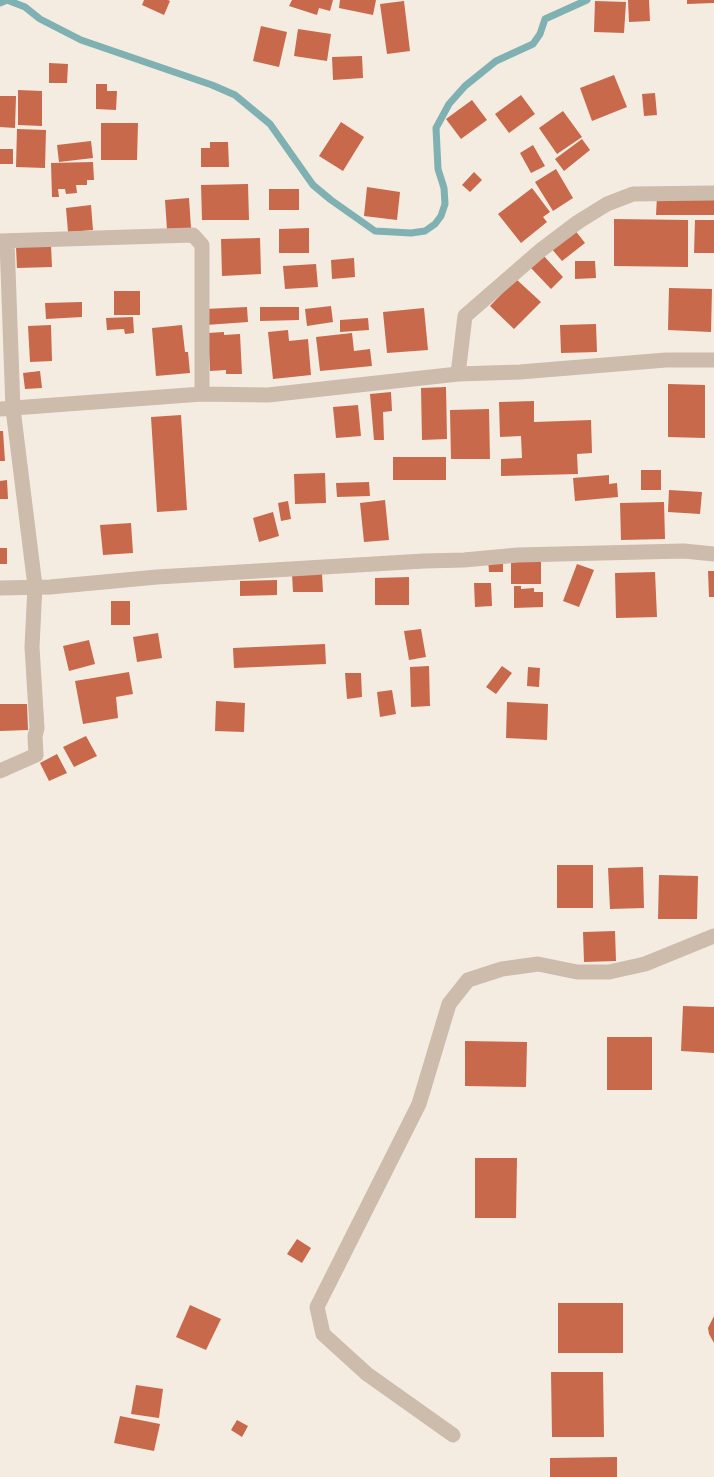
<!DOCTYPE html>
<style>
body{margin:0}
canvas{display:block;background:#f4ebe1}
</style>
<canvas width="714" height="1477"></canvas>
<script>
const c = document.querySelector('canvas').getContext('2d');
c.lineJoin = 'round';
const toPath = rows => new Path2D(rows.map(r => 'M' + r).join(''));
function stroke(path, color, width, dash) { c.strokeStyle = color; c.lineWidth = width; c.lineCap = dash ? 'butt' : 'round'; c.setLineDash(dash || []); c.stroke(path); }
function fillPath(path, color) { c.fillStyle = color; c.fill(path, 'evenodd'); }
const stream = toPath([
 [0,3,7,0,25,7,40,19,81,40,212,85,235,95,270,124,313,185,331,200,375,231,411,233,425,231,435,224,441,216,445,204,444,188,438,169,436,128,449,104,465,86,496,61,533,44,540,34,545,19,587,0]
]);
const building = toPath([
 [144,0,168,0,170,1,164,15,142,5],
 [292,0,333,0,330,11,319,8,317,15,289,6],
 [340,0,376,0,373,15,339,8],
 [628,0,649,0,650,21,629,22],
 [687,0,714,0,714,3,687,4],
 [404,1,410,51,387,54,380,4],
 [595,1,626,2,624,33,594,32],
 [261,26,287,32,279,67,253,61],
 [298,29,331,34,327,61,294,56],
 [362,56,363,78,333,80,332,57],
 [49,63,68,64,67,83,49,83],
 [614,75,627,107,592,121,580,88],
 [96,84,107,84,107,91,117,91,116,110,96,109],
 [18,90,42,91,42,126,18,125],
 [655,93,657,115,644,116,642,94],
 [521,95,535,114,509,133,495,114],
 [0,96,16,96,15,128,0,127],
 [472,100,487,120,461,139,446,119],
 [563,111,582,137,557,154,539,128],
 [341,122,364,137,343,171,319,156],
 [101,123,138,123,137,160,101,160],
 [17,129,46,130,45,168,16,167],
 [582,139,590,150,564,171,555,159],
 [91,141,93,158,59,162,57,145],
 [210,142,228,142,229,167,201,167,201,148,210,148],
 [533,145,545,166,531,173,520,153],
 [0,149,13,149,13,164,0,164],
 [93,162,94,180,87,180,87,185,76,185,77,193,66,194,65,189,58,189,59,197,52,197,51,163],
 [556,169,573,198,553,211,535,182],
 [474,172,482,180,470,192,462,185],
 [248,184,249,220,202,220,201,185],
 [367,187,400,192,397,220,364,216],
 [532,188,550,212,543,217,547,222,521,243,498,214],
 [269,189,299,189,299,210,269,210],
 [657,196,714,196,714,215,656,215],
 [189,198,191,228,167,230,165,200],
 [91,205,93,230,68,232,66,208],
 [614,219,688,220,688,267,614,266],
 [695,220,714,220,714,253,694,253],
 [309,228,309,253,279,253,279,229],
 [574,229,585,243,562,261,551,248],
 [260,238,261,274,222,276,221,239],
 [51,245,52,267,17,268,16,247],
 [543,255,563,277,551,289,530,267],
 [354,258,355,277,332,279,331,260],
 [575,261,595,261,596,278,575,279],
 [316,264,318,287,285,289,283,266],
 [516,279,541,302,514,329,490,306],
 [669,288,712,289,711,332,668,330],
 [114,291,140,291,140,315,114,315],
 [82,302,82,317,46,319,45,303],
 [331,306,333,322,307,326,305,309],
 [247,307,248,322,206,325,205,309],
 [260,307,299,307,299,320,260,321],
 [424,308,428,350,387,353,383,312],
 [133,317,134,333,125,334,124,329,107,330,106,318],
 [368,318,369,330,340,332,340,320],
 [596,324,597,352,561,353,560,325],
 [51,325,52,361,30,362,28,326],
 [182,325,185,352,188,352,190,373,156,376,152,328],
 [288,330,289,341,308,339,311,375,273,379,268,332],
 [224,332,224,335,240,334,242,374,226,374,226,370,210,371,208,333],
 [352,333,354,351,370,349,372,366,320,371,316,337],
 [40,371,42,388,25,389,23,373],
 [668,384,705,385,705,438,668,437],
 [446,387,447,439,422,440,421,388],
 [391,392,392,411,383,412,384,440,374,440,370,394],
 [534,401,534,422,591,420,592,453,577,454,578,474,501,476,501,459,522,458,521,436,500,437,499,402],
 [358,405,361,436,336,438,333,407],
 [489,409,490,459,451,459,450,410],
 [181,415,187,510,157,512,151,417],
 [0,431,3,431,5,461,0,461],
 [393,457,446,457,446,480,393,480],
 [641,470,661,470,661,490,641,490],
 [325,473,326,503,295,504,294,474],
 [609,475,609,484,617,483,618,497,575,501,573,478],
 [7,480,8,499,0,499,0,481],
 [369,482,370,496,337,497,336,483],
 [669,490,702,492,700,514,668,512],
 [385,500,389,540,364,542,360,503],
 [288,501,291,519,281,521,278,503],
 [664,502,665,539,621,540,620,503],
 [273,512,279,536,259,542,253,518],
 [131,523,133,553,103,555,100,525],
 [0,548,7,548,7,564,0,564],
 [488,559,503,559,503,572,489,572],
 [511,562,541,562,541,584,511,584],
 [577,564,594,570,579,607,563,601],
 [708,571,714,571,714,597,709,597],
 [655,572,657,617,616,618,615,573],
 [322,573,323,592,293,592,292,574],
 [409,577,409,605,375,605,375,578],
 [277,580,277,595,240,596,240,581],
 [474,583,491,583,492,606,475,607],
 [514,586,521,586,521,589,534,588,534,592,543,592,543,607,514,608],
 [111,601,130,601,130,625,111,625],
 [421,629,426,657,409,660,404,631],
 [158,633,162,658,137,662,133,637],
 [89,640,95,664,69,671,63,646],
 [325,644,326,664,234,668,233,648],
 [429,666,430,706,411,707,410,667],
 [502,666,512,673,496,694,486,687],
 [528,667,540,668,539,687,527,686],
 [129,672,133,694,116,697,118,718,83,724,75,681],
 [345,673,361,673,362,697,347,699],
 [392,690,396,714,380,717,377,692],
 [216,701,245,703,244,732,215,731],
 [507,702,548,704,547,740,506,738],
 [0,704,27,704,28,730,0,731],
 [86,736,97,756,74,767,63,747],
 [57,754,67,773,49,781,40,763],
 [557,865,593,865,593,908,557,908],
 [643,867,644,908,610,909,608,868],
 [659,875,698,876,697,919,658,919],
 [615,931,616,961,584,962,583,932],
 [683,1006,714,1007,714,1053,681,1051],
 [607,1037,652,1037,652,1090,607,1090],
 [465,1041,527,1042,526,1087,465,1086],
 [475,1158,517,1158,516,1218,475,1218],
 [297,1239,311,1248,302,1263,287,1254],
 [558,1303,623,1303,623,1353,558,1353],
 [190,1305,221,1319,206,1350,176,1337],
 [714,1316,714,1343,709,1334,708,1328],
 [551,1372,603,1372,604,1437,552,1437],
 [136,1385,163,1389,159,1418,131,1414],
 [120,1416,160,1424,154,1451,114,1443],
 [237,1420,248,1426,242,1437,231,1430],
 [617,1457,617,1477,550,1477,550,1458]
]);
const minor = toPath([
 [0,241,193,235,202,245,202,394],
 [458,374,465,316,541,250,578,222,607,204,633,194,714,193],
 [0,409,202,394,268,395,458,374,520,372,666,360,714,360],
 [0,588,50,587,157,577,424,561,464,560,518,555,684,551,714,554],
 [0,771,36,755,35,736,37,728,32,647,35,586,13,409,7,241],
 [453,1435,367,1374,323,1334,317,1307,419,1104,449,1004,468,980,502,969,538,964,577,972,609,972,645,964,714,936]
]);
stroke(stream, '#7fb0b2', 7);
fillPath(building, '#c8694b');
stroke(minor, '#cdbbac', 15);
</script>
